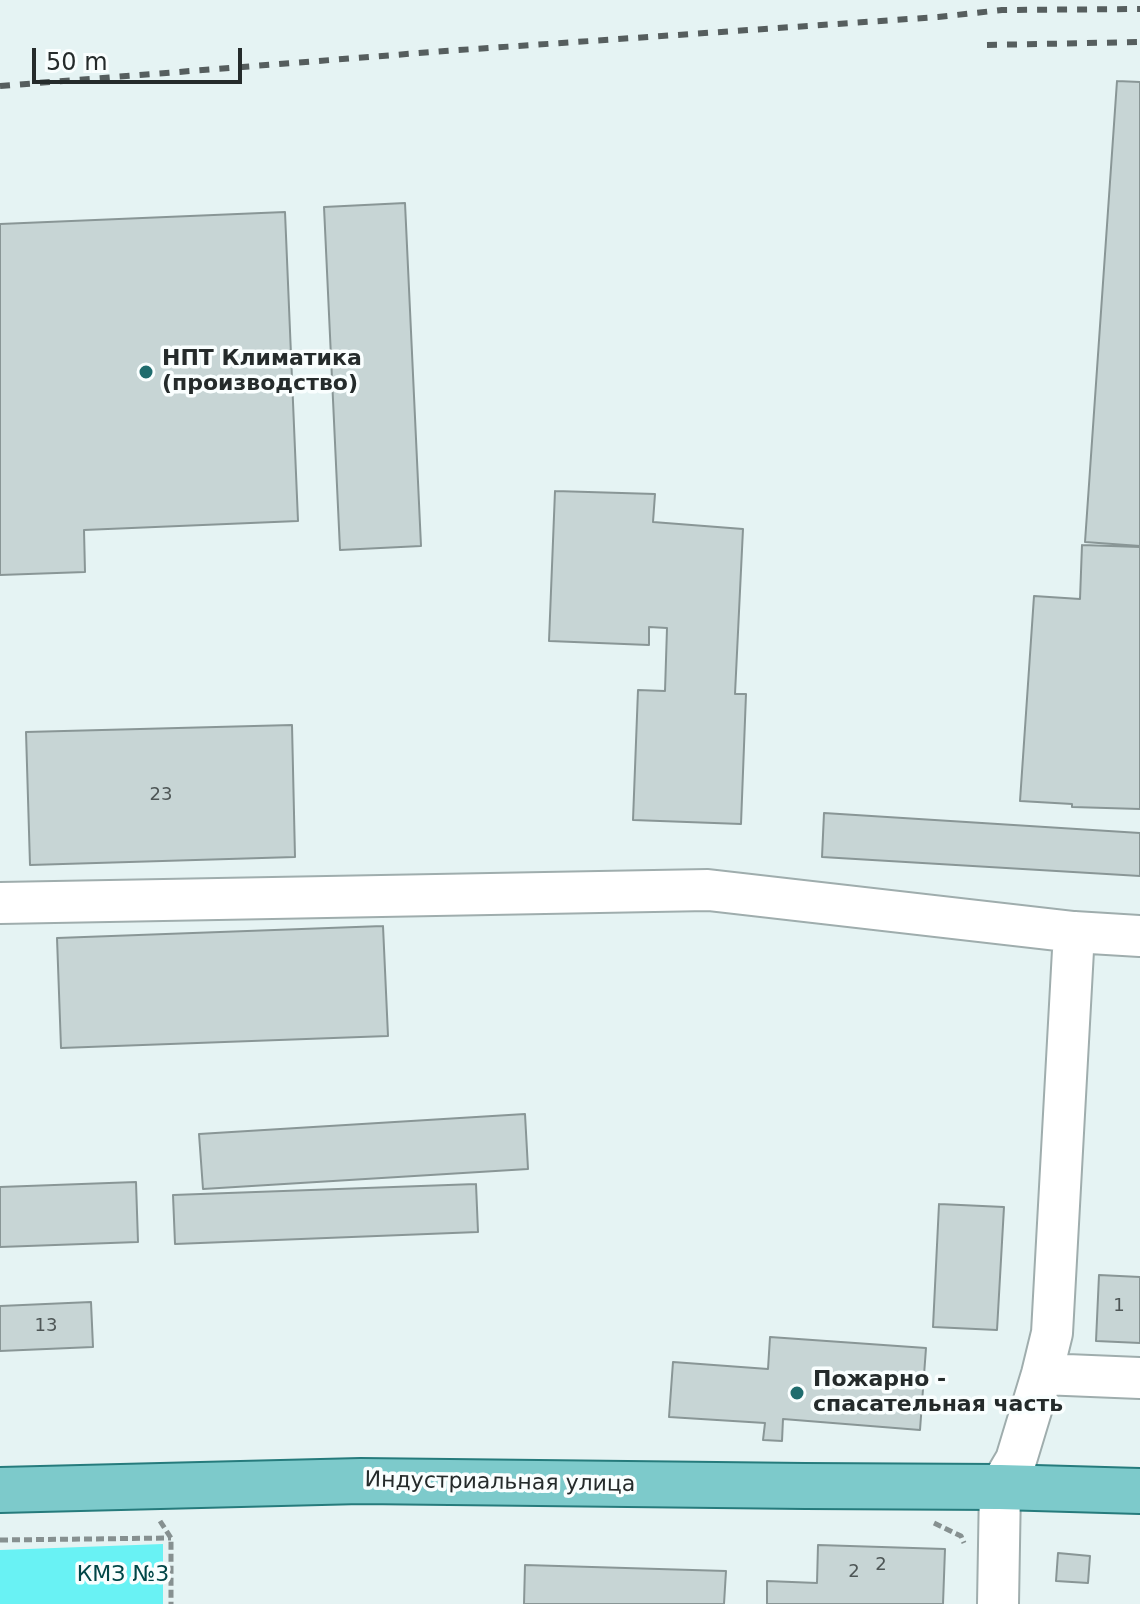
<!DOCTYPE html>
<meta charset="utf-8">
<style>
body{margin:0}
#map{position:relative;width:1140px;height:1604px;overflow:hidden;background:#e5f3f3;font-family:"DejaVu Sans",sans-serif}
canvas{display:block}
.scale{position:absolute;left:32px;top:48px;width:210px;height:36px;box-sizing:border-box;border:4px solid #252b2b;border-top:0;padding-left:10px;font-size:24px;line-height:28px;white-space:nowrap;color:#252b2b;-webkit-text-stroke:6px #f9fefe;paint-order:stroke}
</style>
<div id="map">
<canvas width="1140" height="1604"></canvas>
<div class="scale">50 m</div>
</div>
<script>
const c = document.querySelector('canvas').getContext('2d');
c.lineJoin = 'round';
function fillPath(path, color) { c.fillStyle = color; c.fill(path, 'evenodd'); }
const toPath = rows => new Path2D(rows.map(r => 'M' + r).join(''));
function stroke(path, color, width, dash) { c.strokeStyle = color; c.lineWidth = width; c.lineCap = dash ? 'butt' : 'round'; c.setLineDash(dash || []); c.stroke(path); }
function label(font, color, halo, rows, align = 'center') {
  c.font = font + ' "DejaVu Sans",sans-serif'; c.lineWidth = 7; c.setLineDash([]); c.textBaseline = 'middle'; c.strokeStyle = halo; c.fillStyle = color; for (const [text, x, y, turn = 0] of rows) {
    c.save(); c.translate(x, y); c.rotate((+turn || 0) * Math.PI / 180); c.textAlign = isNaN(turn) ? turn : align; if (halo) c.strokeText(text, 0, 0); c.fillText(text, 0, 0); c.restore();
  }
}
const green = toPath([
 [163,1544,163,1604,0,1604,0,1550]
]);
const building = toPath([
 [1117,81,1140,82,1140,546,1085,542,1117,81],
 [405,203,421,546,340,550,324,207,405,203],
 [285,212,298,521,84,530,85,572,0,575,0,224,285,212],
 [555,491,655,494,653,522,743,529,735,694,746,694,741,824,633,820,638,690,665,691,667,628,649,627,649,645,549,641,555,491],
 [1082,545,1140,547,1140,809,1072,807,1072,804,1020,801,1034,596,1080,599,1082,545],
 [292,725,295,857,30,865,26,732,292,725],
 [824,813,1140,833,1140,876,822,857,824,813],
 [383,926,388,1036,61,1048,57,938,383,926],
 [525,1114,528,1169,203,1189,199,1134,525,1114],
 [136,1182,138,1242,0,1247,0,1187,136,1182],
 [476,1184,478,1232,175,1244,173,1195,476,1184],
 [939,1204,1004,1207,997,1330,933,1327,939,1204],
 [1099,1275,1140,1277,1140,1343,1096,1341,1099,1275],
 [91,1302,93,1347,0,1351,0,1306,91,1302],
 [770,1337,926,1348,920,1430,783,1419,782,1441,763,1440,765,1423,669,1417,673,1362,768,1369,770,1337],
 [818,1545,945,1549,943,1604,767,1604,767,1581,817,1583,818,1545],
 [1058,1553,1090,1556,1088,1583,1056,1581,1058,1553],
 [525,1565,726,1571,724,1604,524,1604,525,1565]
]);
const path = toPath([
 [160,1521,171,1538,171,1604],
 [934,1523,961,1536,964,1543],
 [0,1540,171,1538]
]);
const minor = toPath([
 [0,903,708,890,1074,932,1140,936],
 [1042,1374,1140,1378],
 [998,1604,1000,1487,1016,1460,1042,1374,1052,1333,1074,932]
]);
const major = toPath([
 [0,1490,361,1481,805,1486,1000,1487,1140,1491]
]);
const rail = toPath([
 [987,45,1140,42],
 [0,86,445,51,938,17,1002,10,1140,9]
]);
const markers = [
 [146,372,8,"#1f6c6d"],
 [797,1393,8,"#1f6c6d"]
];
const numberNames = [
 ["23",161,795],
 ["1",1119,1306],
 ["13",46,1326],
 ["2",881,1565],
 ["2",854,1572]
];
const poiNames = [
 ["НПТ Климатика",162,359],
 ["(производство)",162,384],
 ["Пожарно -",813,1380],
 ["спасательная часть",813,1405]
];
const streetNames = [
 ["Индустриальная улица",500,1483,1]
];
const parkNames = [
 ["КМЗ №3",123,1575]
];
fillPath(green, '#69f2f4');
fillPath(building, '#c7d5d5');
stroke(building, '#899696', 2);
stroke(minor, '#9fadad', 44);
stroke(major, '#267b7c', 48);
stroke(path, '#869090', 5, [8, 4]);
stroke(minor, '#fff', 40);
stroke(major, '#7dcacb', 44);
stroke(rail, '#565e5e', 6, [10, 10]);
for (const [x, y, r, color] of markers) { const dot = new Path2D(); dot.arc(x, y, r, 0, 2 * Math.PI); c.fillStyle = color; c.fill(dot); stroke(dot, '#f9fefe', 3); }
label('18px', '#4e5656', null, numberNames);
label('bold 22px', '#252b2b', '#f9fefe', poiNames, 'left');
label('22px', '#252b2b', '#f9fefe', streetNames);
label('22px', '#004647', '#f9fefe', parkNames);
</script>
